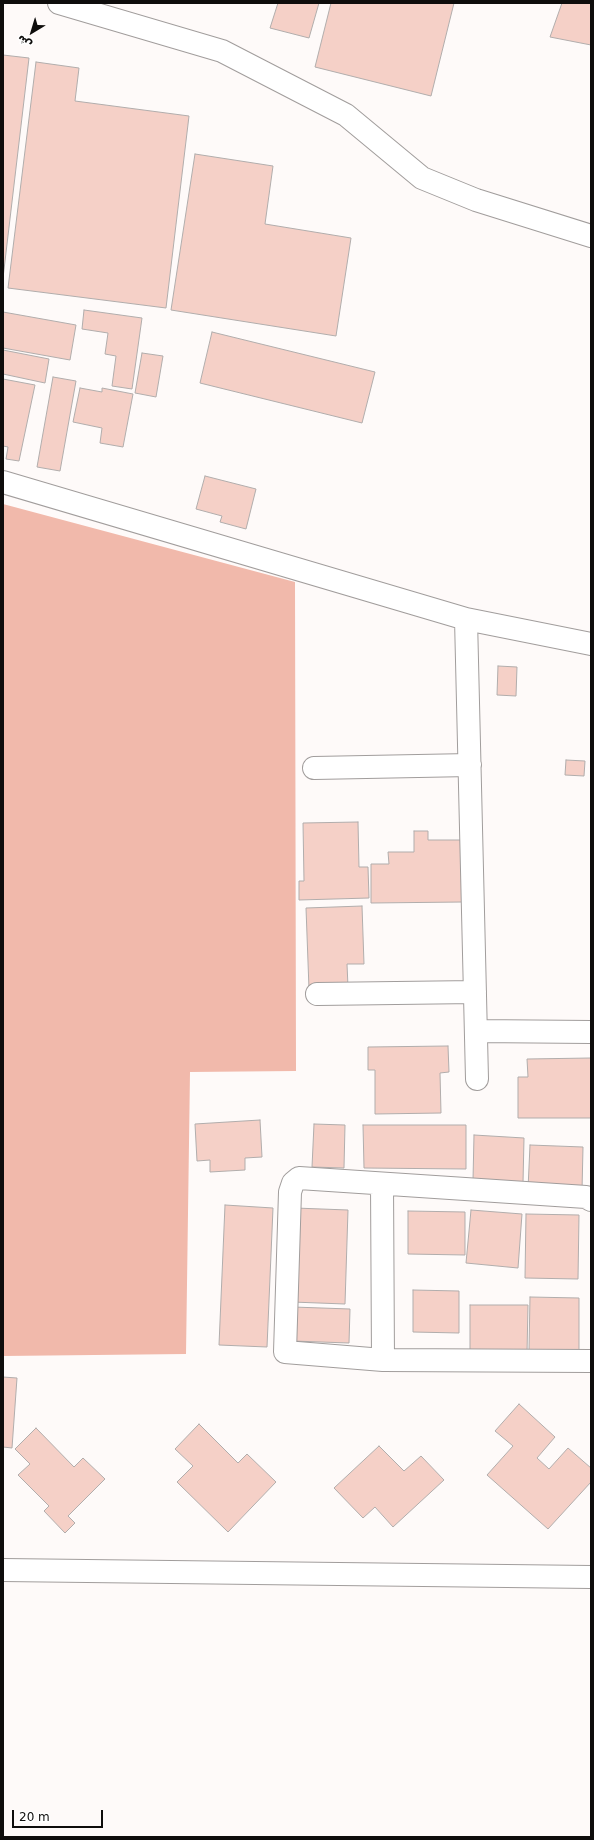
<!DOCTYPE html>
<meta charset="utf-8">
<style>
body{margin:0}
#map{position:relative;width:594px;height:1840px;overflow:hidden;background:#fefaf9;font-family:"DejaVu Sans",Cairo,sans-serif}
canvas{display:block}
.frame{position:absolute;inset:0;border:4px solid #0e0d0c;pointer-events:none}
.north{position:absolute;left:12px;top:12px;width:40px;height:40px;-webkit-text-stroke:3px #fff;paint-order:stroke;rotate:218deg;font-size:11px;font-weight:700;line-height:16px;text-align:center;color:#0e0d0c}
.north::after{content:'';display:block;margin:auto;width:14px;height:18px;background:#0e0d0c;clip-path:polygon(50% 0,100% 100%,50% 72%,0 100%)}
.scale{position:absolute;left:12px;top:1810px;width:91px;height:18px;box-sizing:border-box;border:2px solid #0e0d0c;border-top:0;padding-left:5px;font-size:12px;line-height:14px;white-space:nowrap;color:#0e0d0c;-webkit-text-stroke:3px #fff;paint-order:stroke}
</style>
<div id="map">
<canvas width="594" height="1840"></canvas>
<div class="frame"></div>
<div class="north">ش</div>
<div class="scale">20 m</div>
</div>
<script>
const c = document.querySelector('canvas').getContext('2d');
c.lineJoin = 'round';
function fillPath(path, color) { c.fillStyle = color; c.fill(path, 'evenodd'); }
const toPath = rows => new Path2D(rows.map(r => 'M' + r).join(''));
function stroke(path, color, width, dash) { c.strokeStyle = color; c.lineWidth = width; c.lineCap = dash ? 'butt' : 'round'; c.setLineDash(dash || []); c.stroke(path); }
const green = toPath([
 [3,504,295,582,296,1071,190,1072,186,1354,3,1356]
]);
const building = toPath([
 [278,3,319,3,309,38,270,28,278,3],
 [331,3,454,3,431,96,315,67,331,3],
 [562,3,591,3,591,45,550,37,562,3],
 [3,55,29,58,3,278,3,55],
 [36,62,79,68,75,101,189,116,166,308,8,288,36,62],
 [195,154,273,166,265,224,351,238,336,336,171,310,195,154],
 [84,310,142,318,132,389,112,386,116,356,105,354,108,333,82,329,84,310],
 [3,312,76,325,70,360,3,348,3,312],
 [212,332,375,372,362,423,200,383,212,332],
 [3,350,49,359,45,383,3,374,3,350],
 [142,353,163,356,156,397,135,393,142,353],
 [53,377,76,381,60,471,37,467,53,377],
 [3,379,35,385,19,461,6,459,8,447,3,446,3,379],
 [80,388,102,392,102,388,133,394,123,447,100,443,102,428,73,422,80,388],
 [205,476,256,489,246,529,220,522,222,516,196,509,205,476],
 [498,666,517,667,516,696,497,695,498,666],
 [566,760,585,761,584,776,565,775,566,760],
 [358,822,359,867,368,867,369,898,299,900,299,881,304,881,303,823,358,822],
 [414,831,428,831,428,840,462,840,463,902,371,903,371,864,389,864,388,852,414,852,414,831],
 [362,906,364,964,347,964,348,987,309,989,306,908,362,906],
 [448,1046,449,1072,440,1073,441,1113,375,1114,375,1070,368,1070,368,1047,448,1046],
 [591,1058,591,1118,518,1118,518,1077,528,1077,527,1059,591,1058],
 [260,1120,262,1157,245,1158,245,1170,210,1172,210,1160,197,1161,195,1124,260,1120],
 [314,1124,345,1125,344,1168,312,1167,314,1124],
 [363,1125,466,1125,466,1169,364,1168,363,1125],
 [474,1135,524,1138,523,1183,473,1180,474,1135],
 [530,1145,583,1147,582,1191,528,1189,530,1145],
 [225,1205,273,1208,267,1347,219,1345,225,1205],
 [295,1208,348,1210,345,1304,292,1302,295,1208],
 [471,1210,522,1214,518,1268,466,1263,471,1210],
 [408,1211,465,1212,465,1255,408,1254,408,1211],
 [526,1214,579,1215,578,1279,525,1278,526,1214],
 [413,1290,459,1291,459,1333,413,1332,413,1290],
 [530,1297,579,1298,579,1351,529,1350,530,1297],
 [470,1305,528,1305,527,1353,470,1352,470,1305],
 [293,1307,350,1309,349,1343,293,1341,293,1307],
 [3,1377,17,1378,12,1448,3,1447,3,1377],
 [519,1404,555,1437,537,1458,549,1469,568,1448,591,1468,591,1482,548,1529,487,1475,513,1446,495,1431,519,1404],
 [199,1424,238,1463,247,1454,276,1482,228,1532,177,1482,193,1466,175,1449,199,1424],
 [36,1428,74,1467,83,1458,105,1479,68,1516,75,1523,65,1533,44,1511,49,1506,18,1475,30,1464,15,1449,36,1428],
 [379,1446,404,1471,421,1456,444,1480,393,1527,375,1507,363,1518,334,1488,379,1446]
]);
const street = toPath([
 [59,3,222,51,346,115,422,178,476,200,591,236],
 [3,482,466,619,591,644],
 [466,619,477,1079],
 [314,768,470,765],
 [317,994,475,992],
 [476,1031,591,1032],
 [382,1184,383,1360],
 [591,1200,586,1197,299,1178,293,1183,290,1192,285,1352,383,1360,591,1361],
 [3,1570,591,1577]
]);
fillPath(green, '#f1b9ab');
fillPath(building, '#f5d0c7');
stroke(building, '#b1adac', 1);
stroke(street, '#a19d9c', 24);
stroke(street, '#fff', 22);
</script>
